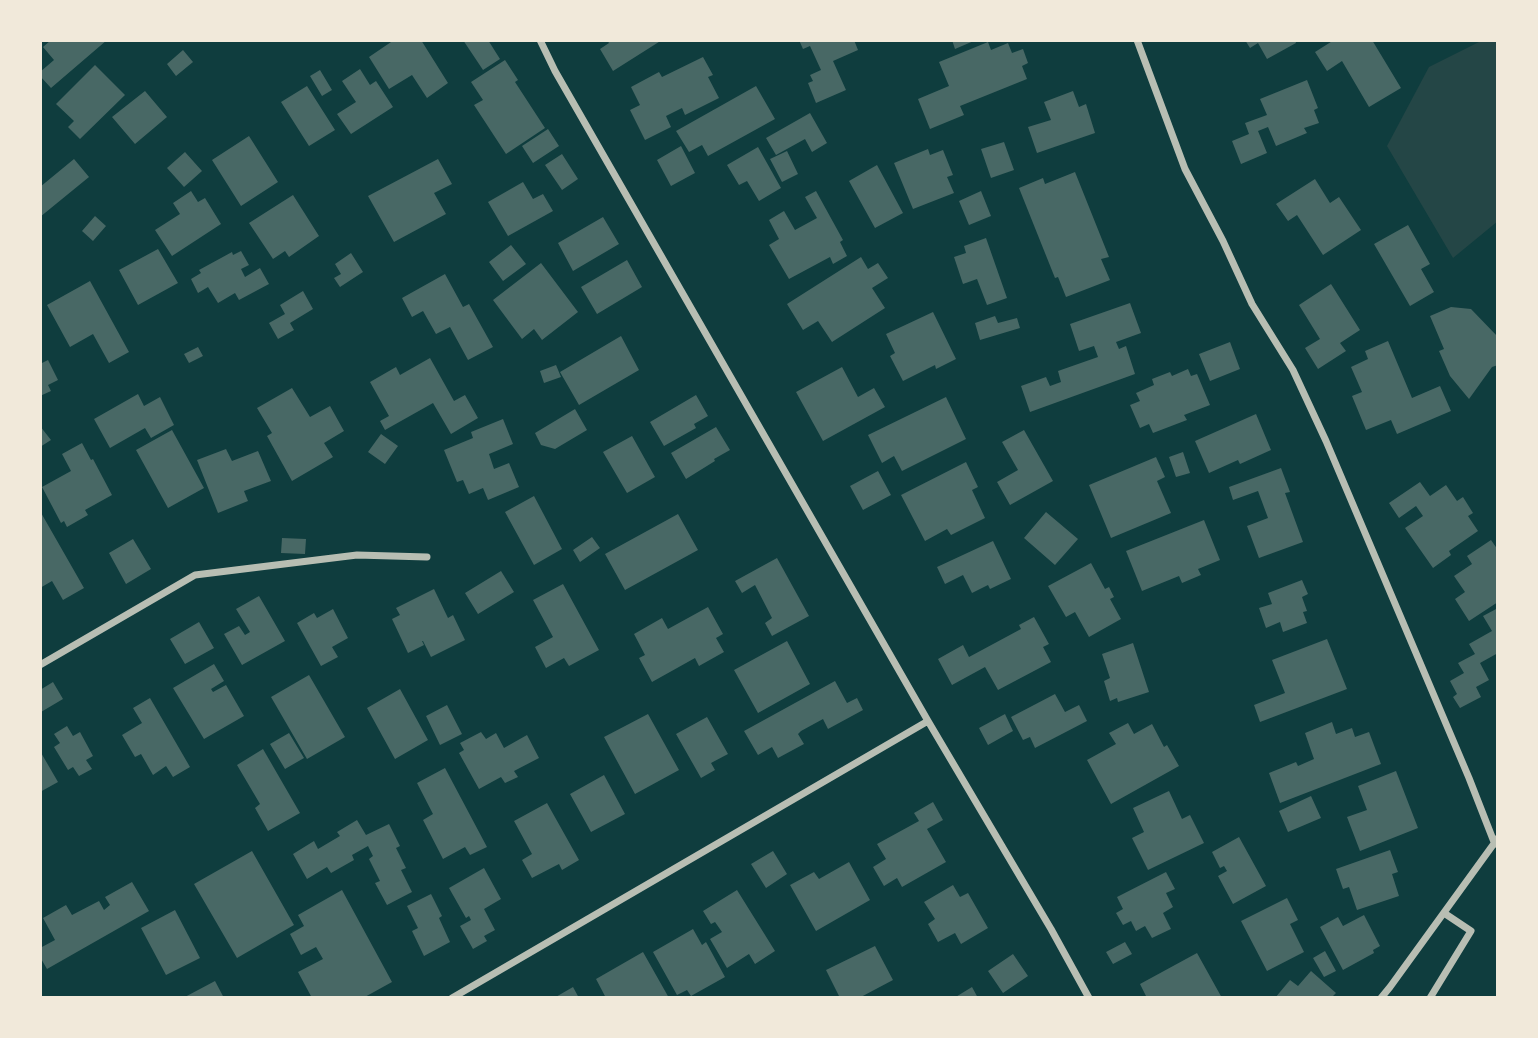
<!DOCTYPE html>
<style>
body{margin:0}
#map{position:relative;width:1538px;height:1038px;overflow:hidden;background:#0f3d3e;font-family:Barlow,sans-serif}
canvas{display:block}
.frame{position:absolute;inset:0;border:42px solid #f1e9da;pointer-events:none}
</style>
<div id="map">
<canvas width="1538" height="1038"></canvas>
<div class="frame"></div>
</div>
<script>
const c = document.querySelector('canvas').getContext('2d');
c.lineJoin = 'round';
function fillPath(path, color) { c.fillStyle = color; c.fill(path, 'evenodd'); }
const toPath = rows => new Path2D(rows.map(r => 'M' + r).join(''));
function stroke(path, color, width, dash) { c.strokeStyle = color; c.lineWidth = width; c.lineCap = dash ? 'butt' : 'round'; c.setLineDash(dash || []); c.stroke(path); }
const green = toPath([
 [1483,40,1498,40,1498,221,1453,258,1387,146,1429,67]
]);
const building = toPath([
 [51,40,107,40,51,88,40,76,40,72,54,60,43,47],
 [394,40,421,40,448,83,427,98,412,75,389,89,369,57],
 [463,40,488,40,500,59,483,70],
 [607,40,662,40,613,71,600,49,609,43],
 [799,40,854,40,858,50,833,61,846,90,816,103,808,83,813,81,810,75,821,70,810,46,803,49],
 [952,40,976,40,955,49],
 [1245,40,1295,40,1296,43,1267,59,1258,43,1250,48],
 [1334,40,1372,40,1401,88,1369,107,1342,61,1327,71,1315,52],
 [988,42,991,50,1008,43,1012,53,1023,49,1028,63,1022,66,1027,79,960,106,964,115,930,129,918,99,949,86,939,62],
 [183,50,193,62,176,76,167,64],
 [703,57,713,75,708,77,719,98,685,115,682,108,666,116,671,127,645,140,630,110,640,105,631,87,659,72,662,77],
 [505,60,518,80,515,82,545,128,506,154,474,105,483,100,471,82],
 [95,65,125,95,80,139,68,127,74,121,56,104],
 [360,69,370,85,376,81,393,107,351,134,337,114,356,102,342,81],
 [320,70,332,90,322,96,310,76],
 [1307,80,1318,108,1314,110,1319,123,1304,128,1307,133,1276,146,1268,127,1258,131,1267,153,1241,164,1232,141,1249,134,1245,123,1267,115,1260,99],
 [307,86,335,130,309,146,281,102],
 [756,86,775,119,708,156,702,145,689,152,676,131],
 [145,91,167,117,135,144,112,117],
 [1073,91,1079,107,1086,104,1095,133,1037,153,1028,127,1051,120,1044,102],
 [810,113,827,143,812,152,805,139,776,155,766,138],
 [548,129,559,146,533,163,522,146],
 [249,136,278,182,241,206,212,160],
 [1004,142,1014,170,991,178,981,149],
 [681,146,695,173,671,186,657,160],
 [758,147,781,188,759,201,747,181,739,185,727,165],
 [928,149,930,155,943,150,953,175,947,177,954,193,913,209,894,163],
 [787,151,798,174,782,182,770,159],
 [185,152,202,171,184,187,167,168],
 [562,154,578,179,562,190,545,165],
 [74,159,89,177,40,217,40,187],
 [438,159,452,184,434,193,446,214,394,242,368,196],
 [877,165,903,213,875,228,849,181],
 [1075,172,1109,257,1101,259,1110,280,1066,297,1058,277,1055,278,1019,188,1043,178,1045,184],
 [1315,179,1330,203,1339,197,1361,230,1323,255,1297,215,1288,221,1276,204],
 [523,182,533,199,543,194,553,211,508,236,488,202],
 [191,191,198,202,205,198,221,224,172,256,155,230,180,214,173,203],
 [816,191,843,240,840,242,847,256,833,264,830,257,789,279,769,245,779,239,769,220,784,211,795,230,817,218,805,197],
 [981,191,991,216,969,225,959,201],
 [293,195,319,236,289,257,285,251,273,259,249,223],
 [95,216,106,226,93,241,82,231],
 [603,217,619,244,573,271,558,243],
 [1408,225,1430,264,1421,269,1434,292,1410,306,1374,244],
 [986,238,1007,298,987,305,977,279,963,284,954,257,966,253,964,246],
 [511,245,526,264,503,281,489,262],
 [158,249,178,283,138,305,119,270],
 [241,251,249,265,241,269,245,277,260,268,269,284,239,300,235,293,218,303,208,287,198,293,191,279,201,273,199,270,232,252,233,255],
 [351,253,363,272,340,287,334,278,341,274,335,264],
 [861,257,868,269,878,263,888,278,872,288,885,308,832,342,818,321,803,330,787,304],
 [627,260,642,287,597,314,581,287],
 [541,263,578,312,542,340,534,329,522,339,493,300],
 [445,274,463,307,469,304,493,347,468,360,450,327,436,334,423,311,412,317,402,298],
 [90,281,129,352,109,363,93,334,70,347,47,305],
 [1331,284,1360,330,1340,343,1346,351,1318,369,1305,348,1320,339,1299,305],
 [303,291,313,309,290,323,294,330,278,339,269,323,285,314,280,305],
 [1130,303,1141,333,1116,342,1119,349,1126,346,1135,374,1030,412,1021,386,1046,377,1050,386,1061,382,1058,371,1098,357,1094,346,1079,351,1070,324],
 [1451,307,1471,309,1498,337,1498,365,1492,367,1469,399,1450,376,1439,351,1444,349,1430,316],
 [933,312,956,359,936,369,935,365,903,381,890,356,895,353,886,334],
 [995,316,998,323,1017,318,1020,328,980,340,975,323],
 [621,336,639,370,579,405,560,372],
 [1388,341,1412,398,1440,386,1451,411,1397,434,1391,420,1366,430,1352,396,1362,392,1351,367,1368,359,1365,351],
 [1230,342,1240,369,1210,381,1199,354],
 [198,347,203,356,189,363,184,354],
 [430,358,454,401,465,395,478,418,451,434,433,403,385,430,380,421,389,416,370,382,396,367,400,375],
 [48,360,58,380,48,385,51,391,40,396,40,364],
 [556,365,561,377,544,383,540,371],
 [842,367,858,397,874,388,885,407,823,441,796,392],
 [1188,369,1191,376,1197,374,1210,405,1184,415,1187,420,1153,433,1149,424,1140,428,1130,405,1140,401,1136,393,1154,385,1152,379,1170,372,1172,376],
 [292,388,310,417,330,406,344,431,324,443,333,457,292,481,267,436,272,433,257,408],
 [138,394,144,406,160,397,174,425,151,438,145,428,110,448,94,419],
 [696,395,708,416,694,424,696,428,664,446,650,422],
 [946,397,966,439,902,471,894,456,882,463,868,435],
 [575,409,587,430,555,449,541,445,535,433],
 [1256,414,1271,450,1240,464,1238,460,1209,473,1195,441],
 [503,419,513,444,489,454,494,469,509,463,519,487,488,500,483,488,469,494,463,480,457,482,444,450,473,438,471,432],
 [40,426,51,440,40,447],
 [716,427,730,450,714,459,715,461,686,479,671,453],
 [172,430,204,488,168,508,136,450],
 [1024,430,1053,481,1010,505,997,482,1018,470,1002,442],
 [381,434,398,446,385,464,368,452],
 [632,436,655,477,627,493,603,452],
 [82,443,91,460,93,459,112,495,85,510,88,515,67,527,64,521,61,523,42,487,71,471,62,454],
 [226,449,232,461,258,451,271,481,244,491,248,501,218,513,197,460],
 [1183,452,1190,473,1176,477,1169,457],
 [1156,457,1165,477,1157,481,1171,513,1111,538,1089,485],
 [966,462,978,487,972,490,985,518,951,535,947,529,925,541,901,495],
 [1281,468,1290,492,1285,493,1303,542,1259,558,1247,526,1268,518,1258,491,1233,500,1229,487],
 [878,471,891,495,863,510,850,486],
 [1420,482,1430,496,1446,485,1457,501,1463,497,1473,513,1468,516,1478,531,1449,551,1451,555,1433,568,1405,528,1423,516,1416,506,1399,518,1389,503],
 [534,496,562,549,534,565,505,512],
 [40,511,84,588,63,600,52,581,40,588],
 [1046,512,1078,539,1055,565,1024,538],
 [678,514,698,550,625,590,605,554],
 [1204,520,1220,560,1198,569,1201,575,1182,583,1179,576,1142,591,1126,551],
 [592,537,600,548,580,562,573,550],
 [282,538,306,539,305,554,281,553],
 [133,539,151,569,126,584,109,553],
 [1491,540,1498,550,1498,602,1469,621,1455,599,1465,592,1454,576,1472,564,1467,556],
 [993,541,1011,579,990,589,988,585,972,593,963,575,945,584,937,567],
 [777,558,809,616,772,636,765,623,772,618,755,585,742,593,735,581],
 [1091,563,1105,589,1109,587,1114,597,1110,599,1121,619,1089,637,1075,612,1066,617,1048,586],
 [501,571,514,592,478,614,465,593],
 [1302,580,1308,594,1302,597,1307,611,1303,612,1307,623,1283,632,1280,622,1266,628,1259,608,1272,604,1268,593],
 [563,584,599,650,569,666,564,658,546,668,535,647,553,637,533,600],
 [434,589,448,618,453,615,465,640,431,657,423,641,422,641,424,645,408,653,392,619,400,615,396,608],
 [259,596,285,641,242,665,224,634,239,626,245,635,250,632,236,609],
 [708,607,723,634,716,638,724,652,699,666,695,658,652,682,639,658,645,655,634,634,662,618,668,629],
 [1498,608,1498,653,1480,663,1489,680,1476,687,1481,697,1460,708,1453,697,1457,694,1450,681,1464,673,1458,663,1475,654,1469,644,1492,631,1483,616],
 [333,609,348,638,332,647,338,657,321,666,297,623,314,613,317,618],
 [1034,617,1049,644,1043,647,1051,662,998,690,985,667,952,685,938,659,963,645,969,657,1021,629,1019,625],
 [199,622,214,648,185,664,170,639],
 [1327,639,1347,689,1260,722,1254,705,1285,693,1272,660],
 [787,641,810,684,758,713,734,670],
 [1133,643,1149,692,1118,702,1117,698,1110,701,1104,681,1110,678,1102,654],
 [214,664,224,681,211,689,213,692,226,685,244,716,204,739,173,688],
 [309,675,345,737,307,759,271,697],
 [835,681,847,703,857,698,863,710,828,729,823,719,801,731,798,734,804,744,778,758,772,747,758,755,744,731],
 [53,682,63,699,41,712,40,690],
 [400,689,428,740,395,759,367,708],
 [1055,694,1065,712,1079,705,1087,721,1035,748,1030,737,1023,740,1011,717],
 [150,698,190,767,173,777,166,766,153,775,141,754,135,757,122,735,142,723,133,708],
 [447,705,462,734,440,745,426,716],
 [648,714,679,770,635,794,604,737],
 [1005,714,1013,731,988,745,979,728],
 [707,717,728,754,711,763,715,770,701,778,676,734],
 [1332,722,1336,734,1352,728,1355,737,1369,732,1381,764,1280,803,1269,773,1296,762,1298,766,1314,759,1305,733],
 [1128,723,1134,734,1152,724,1164,747,1167,745,1179,766,1111,804,1087,760,1116,744,1109,733],
 [67,726,73,736,80,732,93,756,86,760,92,769,79,776,73,767,68,770,54,747,60,743,54,734],
 [481,732,486,739,496,733,504,748,527,735,539,758,514,771,518,777,505,783,501,777,479,789,459,753,464,750,460,743],
 [289,733,304,758,285,769,270,744],
 [263,749,300,813,268,831,255,808,260,804,237,765],
 [40,751,58,782,40,792],
 [445,768,487,847,470,855,465,847,443,859,423,820,433,814,417,783],
 [1396,771,1418,828,1360,851,1347,817,1367,810,1358,786],
 [604,775,625,814,591,832,570,794],
 [1169,791,1182,819,1190,815,1204,843,1148,870,1132,838,1144,832,1133,808],
 [1311,796,1321,818,1288,832,1279,811],
 [933,802,943,820,927,829,946,862,902,887,897,878,884,886,873,867,886,859,877,844,919,821,914,813],
 [547,803,579,860,562,870,559,864,532,878,522,860,532,854,514,821],
 [357,820,366,835,389,824,400,846,396,848,406,868,401,870,412,892,387,905,375,883,380,881,369,859,373,856,368,846,352,855,354,860,331,873,327,867,307,879,293,854,314,841,318,849,340,836,337,832],
 [1239,837,1266,886,1233,904,1218,876,1227,871,1224,866,1220,868,1212,852],
 [1390,850,1398,872,1392,874,1399,896,1357,910,1349,887,1343,889,1336,869],
 [252,851,294,925,237,958,194,884],
 [773,851,787,874,766,888,751,864],
 [849,862,870,900,816,931,790,885,814,872,819,879],
 [484,868,501,899,484,909,495,930,484,936,487,941,473,949,460,926,471,920,469,916,466,918,449,888],
 [1166,872,1175,889,1166,893,1173,907,1163,913,1171,929,1152,938,1145,926,1136,931,1131,921,1123,925,1116,913,1123,909,1117,897],
 [132,882,149,911,47,969,40,957,40,948,55,940,43,918,66,905,72,915,99,901,104,910,110,905,105,897],
 [953,885,960,897,968,893,988,928,961,944,955,933,938,942,928,924,935,919,924,902],
 [342,890,392,982,363,998,312,998,298,972,323,959,316,947,301,955,290,934,304,926,298,915],
 [737,890,775,951,755,964,749,954,727,968,710,939,722,932,715,922,711,924,703,911],
 [431,894,442,916,439,918,450,942,424,956,412,931,418,928,407,906],
 [1287,898,1298,920,1290,924,1304,952,1267,971,1241,921],
 [175,910,200,958,166,975,141,928],
 [1364,915,1380,946,1373,950,1374,953,1343,970,1320,927,1338,917,1343,926],
 [693,929,702,945,706,942,725,977,691,996,687,990,677,995,653,952],
 [1125,942,1132,954,1113,964,1106,952],
 [875,946,893,980,859,998,840,998,826,970],
 [1325,951,1336,971,1324,977,1313,958],
 [643,952,669,998,606,998,596,979],
 [1197,953,1222,998,1147,998,1140,984],
 [1013,954,1028,976,1003,993,988,971],
 [1311,971,1336,993,1331,998,1275,998,1290,980,1298,986],
 [215,981,224,998,183,998],
 [573,987,579,998,554,998],
 [972,987,978,998,954,998]
]);
const minor = toPath([
 [540,40,555,71,928,721,1051,929,1089,998],
 [1137,40,1185,169,1223,241,1252,304,1293,370,1326,441,1469,778,1494,842,1498,845],
 [40,665,195,575,357,555,427,557],
 [452,998,928,721],
 [1381,998,1390,987,1498,838],
 [1430,998,1471,931,1444,913]
]);
fillPath(green, '#244646');
fillPath(building, '#486865');
stroke(minor, '#b8beb3', 7);
</script>
